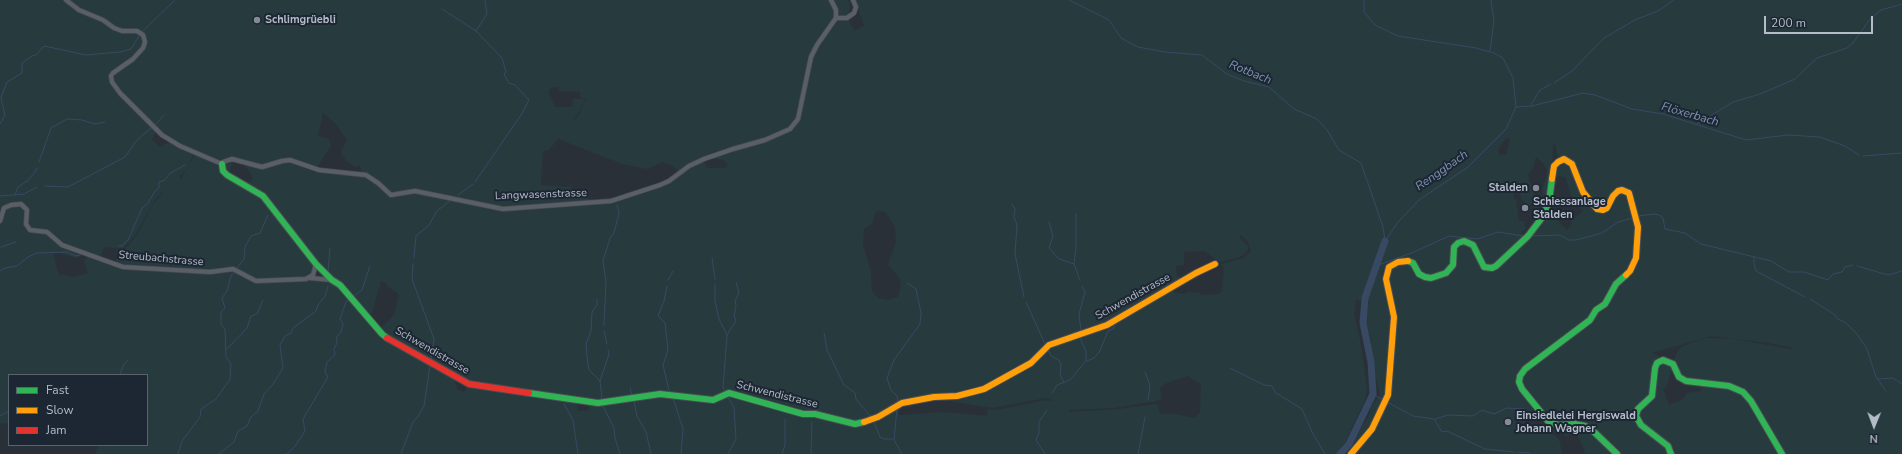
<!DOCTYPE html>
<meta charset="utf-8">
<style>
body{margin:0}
#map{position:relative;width:1902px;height:454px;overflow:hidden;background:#2a3038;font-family:"Nunito Sans",sans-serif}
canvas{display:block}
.legend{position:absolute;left:8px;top:374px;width:140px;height:72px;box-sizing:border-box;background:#1d2633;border:1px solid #59626f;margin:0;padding:5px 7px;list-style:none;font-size:12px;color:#b4bcc9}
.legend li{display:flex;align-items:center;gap:8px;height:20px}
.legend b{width:20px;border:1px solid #59626f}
.north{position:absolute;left:1854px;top:406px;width:40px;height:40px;-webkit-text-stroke:3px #1d2633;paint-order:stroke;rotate:181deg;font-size:11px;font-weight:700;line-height:16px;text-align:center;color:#b4bcc9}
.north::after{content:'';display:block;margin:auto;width:14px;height:18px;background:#b4bcc9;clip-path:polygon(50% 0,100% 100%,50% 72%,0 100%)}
.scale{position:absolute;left:1764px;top:16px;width:109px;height:18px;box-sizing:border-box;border:2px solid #b4bcc9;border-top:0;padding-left:5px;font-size:12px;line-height:14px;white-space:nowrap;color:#b4bcc9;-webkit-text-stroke:3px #1d2633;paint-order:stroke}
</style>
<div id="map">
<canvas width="1902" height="454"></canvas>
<ul class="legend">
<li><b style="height:5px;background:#30b455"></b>Fast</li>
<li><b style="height:5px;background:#ff9f0a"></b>Slow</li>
<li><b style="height:5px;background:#e5322d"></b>Jam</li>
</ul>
<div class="north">N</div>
<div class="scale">200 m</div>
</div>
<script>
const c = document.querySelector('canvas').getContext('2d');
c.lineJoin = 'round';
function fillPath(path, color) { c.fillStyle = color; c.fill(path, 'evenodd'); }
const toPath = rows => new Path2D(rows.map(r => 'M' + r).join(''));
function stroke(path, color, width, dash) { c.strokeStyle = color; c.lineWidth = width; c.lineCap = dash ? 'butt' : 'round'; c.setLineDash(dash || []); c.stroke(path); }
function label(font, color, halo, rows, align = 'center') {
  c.font = font + ' "Nunito Sans",sans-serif'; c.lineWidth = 4; c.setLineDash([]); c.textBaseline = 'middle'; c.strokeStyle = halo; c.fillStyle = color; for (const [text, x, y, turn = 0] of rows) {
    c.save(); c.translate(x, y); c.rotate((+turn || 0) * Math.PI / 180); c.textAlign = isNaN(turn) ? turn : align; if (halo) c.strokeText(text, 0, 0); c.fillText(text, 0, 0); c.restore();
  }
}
const green = toPath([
 [0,0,847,0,850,2,849,21,854,31,864,25,855,0,1902,0,1902,454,1784,454,1773,438,1756,405,1746,393,1729,385,1686,380,1679,374,1674,360,1678,350,1683,346,1705,338,1734,339,1712,336,1652,353,1659,356,1660,358,1654,367,1651,392,1648,399,1636,410,1635,418,1640,426,1666,446,1669,454,1619,454,1592,429,1585,425,1577,423,1558,423,1549,419,1526,392,1524,395,1534,410,1527,416,1527,421,1520,424,1524,431,1534,427,1539,427,1556,436,1560,442,1562,454,1354,454,1374,430,1387,405,1392,389,1396,319,1396,310,1388,281,1387,275,1390,269,1397,265,1405,262,1412,265,1417,273,1423,279,1430,279,1449,273,1456,264,1455,248,1458,245,1463,243,1472,246,1474,249,1482,268,1493,269,1531,237,1549,208,1556,213,1555,218,1567,230,1572,223,1570,221,1583,211,1571,196,1565,177,1555,176,1556,166,1563,161,1571,164,1580,189,1594,210,1608,212,1611,211,1616,195,1614,191,1606,207,1600,208,1596,206,1585,193,1574,164,1567,158,1558,158,1555,144,1553,145,1552,176,1546,207,1542,190,1546,177,1547,170,1543,163,1536,157,1533,168,1528,175,1539,212,1539,217,1532,205,1529,205,1522,200,1518,191,1513,189,1514,199,1516,199,1519,220,1517,221,1524,221,1526,230,1522,231,1523,237,1496,264,1489,267,1483,264,1473,243,1463,240,1457,242,1453,246,1451,267,1438,274,1425,276,1415,263,1406,259,1397,259,1389,262,1384,268,1382,272,1383,283,1391,304,1392,316,1386,395,1368,433,1358,445,1347,454,1342,454,1351,445,1370,413,1372,405,1380,395,1373,365,1371,340,1365,320,1365,310,1369,302,1356,300,1354,314,1360,339,1367,388,1366,398,1346,441,1336,454,95,454,99,445,147,445,147,375,9,375,9,423,0,424],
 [112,72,115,75,113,83,120,92,157,128,177,143,214,161,234,157,261,166,288,159,316,169,331,146,329,140,326,138,318,136,323,113,335,123,347,140,341,152,346,161,356,167,360,165,362,173,373,178,391,194,398,194,415,190,415,192,393,196,387,194,377,183,366,176,310,170,289,161,283,161,262,168,246,164,245,166,252,176,251,182,246,181,230,173,229,171,234,161,234,160,224,162,223,167,224,170,227,174,252,187,264,196,304,246,309,247,311,254,323,270,350,294,365,311,372,314,381,281,386,283,388,287,399,294,394,315,380,329,393,341,468,383,589,402,589,410,578,411,578,404,567,400,486,388,483,390,481,387,470,385,464,392,457,389,454,377,393,343,382,333,341,287,330,281,314,280,253,281,231,270,210,273,125,268,124,270,88,255,84,261,88,273,73,277,59,274,56,267,54,253,59,253,75,258,82,256,84,252,100,258,104,247,123,249,136,234,155,200,162,192,163,193,153,204,139,232,116,260,115,264,140,268,211,272,231,267,239,270,256,280,303,279,310,276,315,268,312,259,258,193,226,176,215,163,195,154,181,179,180,176,187,169,194,153,169,142,160,147,152,140,156,131,115,89,109,77],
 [555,87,559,87,559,91,580,92,581,98,586,98,582,109,577,117,572,121,581,109,585,99,573,99,572,107,555,107,548,92,551,88],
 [1506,138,1510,139,1506,155,1499,154,1498,150],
 [558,139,622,164,647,169,663,162,671,165,679,171,694,162,716,154,737,147,741,147,709,158,724,160,728,165,725,168,708,168,703,161,689,167,665,184,610,202,505,209,491,208,436,195,464,198,501,208,595,201,584,197,572,196,571,187,541,185,543,151,549,150],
 [881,211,886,213,895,227,896,243,889,260,889,266,899,277,901,285,898,297,887,300,878,298,872,291,871,272,863,244,864,229,872,224,876,212],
 [1241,235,1248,242,1251,251,1244,258,1221,264,1224,268,1223,278,1222,291,1219,294,1202,295,1199,293,1188,292,1184,294,1168,291,1113,323,1075,336,1073,340,1069,339,1049,345,1033,362,985,389,948,399,954,402,992,408,1046,398,1053,400,1052,401,1045,400,996,410,988,409,987,416,944,412,899,415,899,404,902,402,926,397,960,395,981,389,1028,364,1049,344,1100,327,1119,318,1186,278,1177,276,1176,269,1176,266,1184,265,1184,252,1204,251,1220,262,1240,257,1246,253,1249,247,1239,237],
 [1735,339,1768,343,1794,348,1790,349],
 [1188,376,1201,384,1200,412,1195,418,1176,414,1160,414,1158,405,1155,404,1118,409,1069,412,1069,410,1114,408,1157,401,1162,399,1160,388,1164,384],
 [1661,362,1673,367,1666,388,1663,389,1669,405,1683,399,1687,393,1701,391,1700,384,1724,386,1745,395,1780,454,1675,454,1674,449,1641,423,1639,418,1639,411,1647,404,1656,371],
 [1546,424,1556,428,1574,425,1589,430,1615,454,1585,454,1582,444,1577,436,1570,433,1569,436,1567,436,1549,431,1546,428]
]);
const stream = toPath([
 [1069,0,1109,20,1121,38,1138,47,1165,52,1202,55,1227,74,1244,81,1269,87,1294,109,1317,119,1327,130,1339,150,1361,163,1383,227,1385,241],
 [1364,0,1364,12,1375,25,1398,36,1476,48,1494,53,1503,58,1513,78,1516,107,1506,129,1468,167,1419,200,1398,222,1386,240],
 [442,9,476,31,502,58,506,72,504,74,509,83,515,85,529,100,521,115,475,182],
 [143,31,175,0],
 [476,31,487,14,485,0],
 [1490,51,1494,21,1491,0],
 [1554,83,1572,71,1604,38,1635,20,1660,10,1673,0],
 [1531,105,1540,90,1551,84],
 [1516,107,1532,106,1583,93,1595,95,1632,109,1663,114,1746,140,1788,135,1820,137,1845,146,1859,155],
 [0,124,5,115,1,98,7,82,22,73,22,63,32,56,36,55,44,46,86,55,120,52,131,49,139,36],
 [156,124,164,115],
 [1697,124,1733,102,1760,94,1795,79,1817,58,1847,48,1853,43,1870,19,1881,10,1902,4],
 [1863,156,1902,153],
 [39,162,51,128,67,119,82,120,95,124,105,122],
 [45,186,68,187,125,157,137,140,151,128],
 [15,195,18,187,27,181,35,172,37,168],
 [458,195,473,184],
 [0,196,24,194,37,187],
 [1012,204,1015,209,1014,217,1017,225,1015,254,1024,297],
 [1638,216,1654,214,1659,215,1663,218,1665,229,1685,233,1701,244,1771,261,1789,272,1804,272,1828,280,1833,274,1842,272,1845,267,1853,265],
 [1049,222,1053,236,1049,248,1059,259,1074,264,1080,280],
 [1533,236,1560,235,1569,240,1576,240,1602,233,1618,222,1633,218],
 [119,246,123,245,128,240,142,208,148,203,155,191,159,188,159,182,165,180,169,174,185,165],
 [1,247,16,242],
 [1754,257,1754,264,1756,271,1805,297],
 [414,258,416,236,429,225,437,211,451,200],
 [712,258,715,279],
 [413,264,412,279,434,339,431,360],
 [1074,264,1076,247,1076,214],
 [1376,266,1414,252,1449,236,1477,239,1498,232,1523,236],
 [1857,266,1888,275,1902,271],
 [237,268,244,259,245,247,251,236,260,233,268,215],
 [0,271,5,268,17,266,28,257,37,253,67,252,76,256,80,255],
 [328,272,330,248],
 [668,280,673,271],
 [715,284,715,301,719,319,727,335],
 [667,286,664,301,658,316,665,323,668,350,663,365,669,391],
 [354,296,362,290,370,266],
 [597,299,597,305,592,312,591,331,586,344,587,357,589,370,600,381],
 [1810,299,1834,314,1838,319,1846,323,1857,334,1867,349,1876,377,1886,391],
 [1026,302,1045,344],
 [604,326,606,282,603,261,610,238,614,233,619,213,617,205],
 [604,331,607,344],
 [1081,331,1079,314,1085,292,1082,286],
 [824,333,827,350,844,385,855,393,856,399,871,417],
 [227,349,247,328,251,316,257,314,263,300],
 [1048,350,1051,356,1059,360,1061,365,1060,375,1064,382],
 [1087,361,1094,358,1100,351,1108,331,1113,329,1114,326],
 [1230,368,1264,385,1272,386,1276,393,1302,409,1312,432,1325,454],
 [1145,372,1150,386,1148,400],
 [120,375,123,366,128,360],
 [1878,379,1893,378,1902,384],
 [630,388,632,395],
 [725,391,723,388,727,335,736,321,734,316,736,306,735,301,739,293,736,282],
 [1052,393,1057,385,1070,380,1086,361,1086,351,1081,341,1081,337],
 [1373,394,1383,400],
 [728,397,734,408,736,439,728,454],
 [602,398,600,381,609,354,608,350],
 [673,398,683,429,681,454],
 [634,401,637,416,646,432,651,454],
 [898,401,897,396,891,390,887,378,894,360,920,324,921,313,916,289,907,283],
 [1387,402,1413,416,1434,419,1442,432,1447,431,1485,449,1514,452],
 [564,404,573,420,578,454],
 [603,406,614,428,615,438,620,454],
 [897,409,894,440,902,454],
 [0,416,9,411],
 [1435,419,1448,415,1473,416,1482,410,1494,414,1507,408,1525,409],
 [874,422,880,437,884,439,893,439],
 [1517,452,1530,453],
 [178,454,182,441,200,417,201,409,216,399,230,379,231,364,226,357,225,329,221,324,221,312,225,308,222,298,227,291,231,276,233,273],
 [219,454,234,442,238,431,247,426,251,417,258,411,264,394,273,384,283,368,280,345,285,336,291,333,293,328,316,311,318,305,325,296,328,286],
 [287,454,296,445,305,431,303,419,328,377,325,372,327,362,335,355,334,349,337,343,336,338,341,332,343,324,340,319,346,302,348,300],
 [401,454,413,422,417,418,424,406,430,366],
 [782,454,785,445,785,419],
 [811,454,812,422],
 [1045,454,1036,440,1039,433,1039,422,1047,410],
 [1138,454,1145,417]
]);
const river = toPath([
 [1340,454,1349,444,1373,394,1371,362,1363,323,1365,298,1385,241]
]);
const street = toPath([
 [66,0,79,10,103,20,114,28,122,31,137,31,143,35,145,42,143,48,133,59,113,73,111,76,112,82,120,93,162,135,180,146,222,164,223,162,232,159,262,167,282,161,290,160,319,170,366,175,378,183,391,195,415,191,503,209,611,201,660,185,669,181,689,166,704,159,733,149,765,140,790,129,798,119,811,57,817,45,836,18,836,10,831,0],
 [836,18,847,18,854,13,856,7,853,0],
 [0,221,4,208,11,205,21,204,27,210,26,224,30,230,47,232,62,245,123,267,210,272,233,269,256,281,306,279,313,275,316,264],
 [310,278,332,280]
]);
const fast = toPath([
 [222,164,223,171,227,175,263,196,316,264,332,280,340,285,382,334,387,338],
 [1408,261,1413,263,1419,274,1425,277,1431,278,1446,273,1453,265,1454,247,1458,243,1464,241,1473,245,1484,267,1492,268,1496,266,1528,236,1541,219,1549,202,1552,179],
 [529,393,598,403,660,394,713,400,729,393,803,414,815,414,855,424,864,422],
 [1617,454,1591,429,1585,426,1575,424,1558,425,1548,421,1522,389,1519,382,1520,376,1525,369,1590,320,1596,310,1605,304,1616,284,1626,275],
 [1671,454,1668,446,1641,425,1636,416,1638,409,1652,396,1655,368,1657,363,1663,360,1673,364,1679,377,1686,381,1729,386,1743,392,1751,401,1782,454]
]);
const slow = toPath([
 [1552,179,1554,166,1558,162,1564,159,1572,164,1583,192,1597,209,1603,210,1607,208,1613,196,1618,191,1622,190,1629,193,1638,227,1636,258,1630,271,1626,275],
 [864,422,878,417,902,403,934,397,957,396,984,389,1031,363,1049,345,1107,325,1196,273,1215,264],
 [1351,454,1372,429,1388,395,1394,317,1386,279,1389,267,1398,262,1408,261]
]);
const jam = toPath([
 [387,338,469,384,529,393]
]);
const markers = [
 [257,20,4,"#848b96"],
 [1536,188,4,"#848b96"],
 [1525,208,4,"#848b96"],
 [1508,422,4,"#848b96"]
];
const poiNames = [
 ["Schlimgrüebli",265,20],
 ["Stalden",1528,188,"right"],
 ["Schiessanlage",1533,202],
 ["Stalden",1533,215],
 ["Einsiedlelei Hergiswald",1516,416],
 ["Johann Wagner",1516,429]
];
const streetNames = [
 ["Langwasenstrasse",541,195,-2],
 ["Streubachstrasse",161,259,5],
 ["Schwendistrasse",1133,297,-29],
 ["Schwendistrasse",432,351,30],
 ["Schwendistrasse",777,395,14]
];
const waterNames = [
 ["Rotbach",1250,73,22],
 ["Flöxerbach",1690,115,16],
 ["Renggbach",1442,171,-35]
];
fillPath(green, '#273a3e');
stroke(stream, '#384963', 1);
stroke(river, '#384963', 7);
stroke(street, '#484c53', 5.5);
stroke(fast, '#484c53', 8);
stroke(slow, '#484c53', 8);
stroke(jam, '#484c53', 8);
stroke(street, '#5a5e66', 4);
stroke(fast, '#30b455', 6);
stroke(slow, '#ff9f0a', 6);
stroke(jam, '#e5322d', 6);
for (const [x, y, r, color] of markers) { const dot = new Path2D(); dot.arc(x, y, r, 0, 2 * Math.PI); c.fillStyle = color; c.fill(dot); stroke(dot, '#1d2633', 1.5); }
label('bold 11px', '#b4bcc9', '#1d2633', poiNames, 'left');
label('11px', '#b4bcc9', '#1d2633', streetNames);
label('italic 12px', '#7c92b1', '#1d2633', waterNames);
</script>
